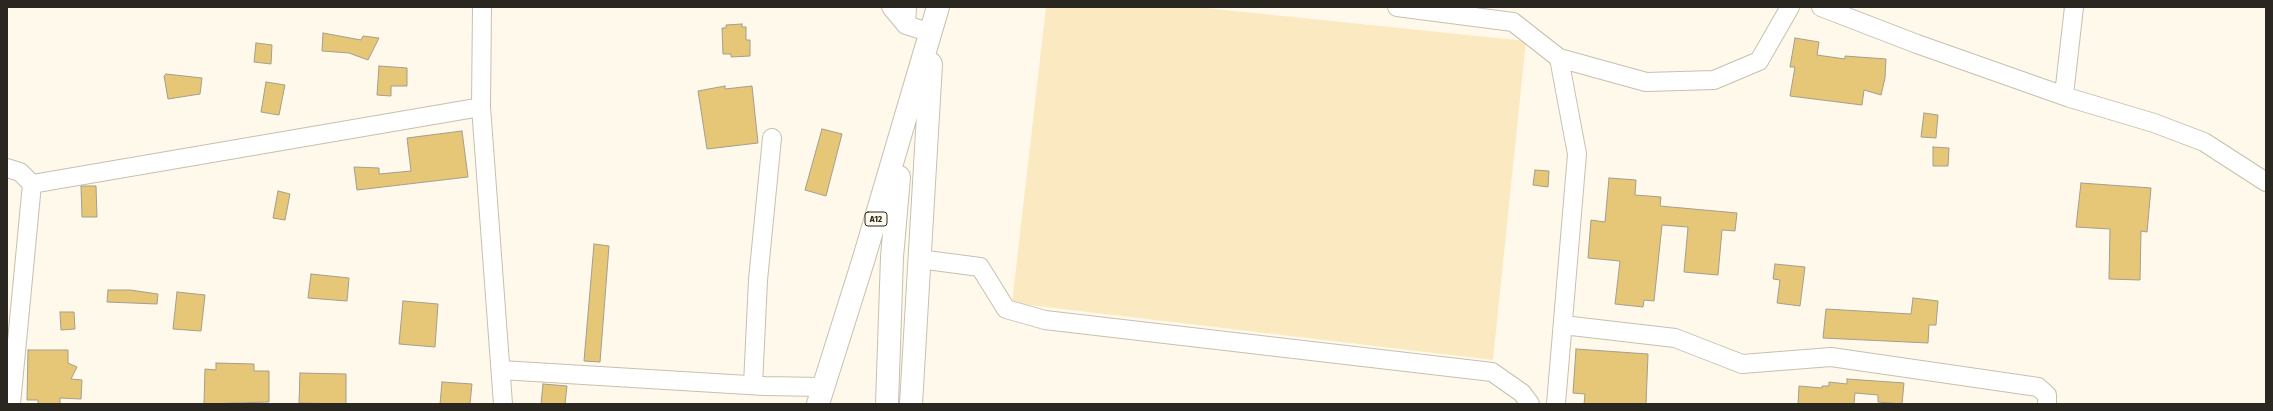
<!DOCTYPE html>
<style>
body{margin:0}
#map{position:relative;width:2273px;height:411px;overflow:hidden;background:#fff9eb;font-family:"Fira Sans Condensed",sans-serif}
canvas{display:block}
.frame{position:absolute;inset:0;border:8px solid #2a2720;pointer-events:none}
</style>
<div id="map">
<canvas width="2273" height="411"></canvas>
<div class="frame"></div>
</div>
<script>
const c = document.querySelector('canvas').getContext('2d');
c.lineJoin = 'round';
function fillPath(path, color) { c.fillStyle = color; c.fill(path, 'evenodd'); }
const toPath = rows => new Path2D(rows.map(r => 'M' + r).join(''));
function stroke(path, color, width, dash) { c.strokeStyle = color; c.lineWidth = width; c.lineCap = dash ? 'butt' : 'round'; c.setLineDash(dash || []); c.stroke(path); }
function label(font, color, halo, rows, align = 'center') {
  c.font = font + ' "Fira Sans Condensed",sans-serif'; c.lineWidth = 3; c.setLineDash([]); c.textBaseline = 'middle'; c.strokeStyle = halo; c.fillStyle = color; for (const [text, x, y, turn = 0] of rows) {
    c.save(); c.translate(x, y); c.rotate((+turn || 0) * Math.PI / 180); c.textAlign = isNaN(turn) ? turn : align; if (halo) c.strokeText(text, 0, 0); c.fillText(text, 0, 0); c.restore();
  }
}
const green = toPath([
 [1046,7,1196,7,1526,41,1493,360,1012,303]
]);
const building = toPath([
 [742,24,742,27,746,27,746,40,750,40,750,56,731,57,731,54,723,54,722,28,726,28,726,25,742,24],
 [323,33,361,40,363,36,379,38,368,60,349,53,322,51,323,33],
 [1795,38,1819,42,1817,55,1845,59,1845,56,1886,59,1885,78,1881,95,1864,90,1862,105,1790,96,1795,67,1790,67,1795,38],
 [256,43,272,45,271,64,254,62,256,43],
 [379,66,407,68,407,86,391,86,391,96,377,95,379,66],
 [166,74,202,78,200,94,168,99,164,76,166,74],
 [266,82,285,85,279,115,261,112,266,82],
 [725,86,725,89,752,86,758,143,707,149,698,91,725,86],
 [1924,113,1938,115,1936,138,1921,137,1924,113],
 [822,129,842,134,826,196,805,190,822,129],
 [462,131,468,177,357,190,354,167,379,168,379,174,411,171,407,138,462,131],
 [1933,147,1949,148,1948,166,1933,166,1933,147],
 [1535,170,1549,171,1548,187,1533,185,1535,170],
 [1609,178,1636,180,1635,195,1661,197,1660,206,1737,213,1735,231,1722,230,1718,275,1684,272,1688,227,1662,225,1654,301,1644,300,1643,307,1615,304,1620,261,1588,258,1591,220,1605,222,1609,178],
 [2081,183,2151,188,2147,232,2141,231,2140,280,2109,279,2110,229,2076,227,2081,183],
 [81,186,96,186,97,217,82,217,81,186],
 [278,191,290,194,285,220,273,218,278,191],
 [594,244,609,246,600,362,584,361,594,244],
 [1775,264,1805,267,1800,306,1777,303,1780,280,1773,279,1775,264],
 [311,274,349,278,347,301,308,298,311,274],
 [108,290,130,290,158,294,157,304,107,302,108,290],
 [177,292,205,295,201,331,173,329,177,292],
 [1913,298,1938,301,1936,325,1929,325,1928,343,1823,338,1826,309,1911,314,1913,298],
 [403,301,438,304,435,347,399,344,403,301],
 [60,312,74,312,75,329,61,330,60,312],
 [1576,349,1648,354,1646,404,1584,404,1585,394,1573,393,1576,349],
 [28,350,68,350,68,363,77,367,71,379,82,380,81,399,60,398,60,404,38,404,38,400,27,400,28,350],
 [216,363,254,364,254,371,269,371,269,402,204,404,205,369,216,370,216,363],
 [300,373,346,374,346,404,299,403,300,373],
 [1847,379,1904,383,1902,404,1878,402,1878,395,1855,393,1854,404,1798,404,1799,386,1822,388,1822,386,1829,386,1829,382,1847,384,1847,379],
 [442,382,472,384,470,404,440,404,442,382],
 [543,384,567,386,565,404,541,404,543,384]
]);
const minor = toPath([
 [482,7,481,107,503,404],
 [891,7,906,25],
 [907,7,906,25,931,33],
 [1397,7,1513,22,1559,58,1646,82,1714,80,1759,61,1790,7],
 [1821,7,1917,44,2070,98,2154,123,2204,142,2266,182],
 [2064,95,2074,7],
 [7,168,20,172,32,184],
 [32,184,481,107],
 [919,259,980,267,1006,309,1045,320,1492,372,1522,393,1530,404],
 [1563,325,1675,338,1742,364,1831,357,2038,387,2047,395,2047,404],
 [501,370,764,386,823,387],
 [753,385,758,280,772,138],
 [11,404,32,184],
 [1556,404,1577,154,1559,58]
]);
const primary = toPath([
 [818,404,864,258,938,7],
 [887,404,892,257,899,177],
 [911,404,931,64]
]);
const shields = [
 [876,219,22]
];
const shieldNames = [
 ["A12",876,219]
];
fillPath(green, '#fbeac1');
fillPath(building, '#e6c677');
stroke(building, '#a59e8e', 1);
stroke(minor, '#c7c0af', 20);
stroke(primary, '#c7c0af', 24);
stroke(minor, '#fff', 18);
stroke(primary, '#fff', 22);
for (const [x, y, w] of shields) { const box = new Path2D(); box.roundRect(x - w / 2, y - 7, w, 14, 3); c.fillStyle = '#fff9eb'; c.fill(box); stroke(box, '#2a2720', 1); }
label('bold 9px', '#2a2720', null, shieldNames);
</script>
